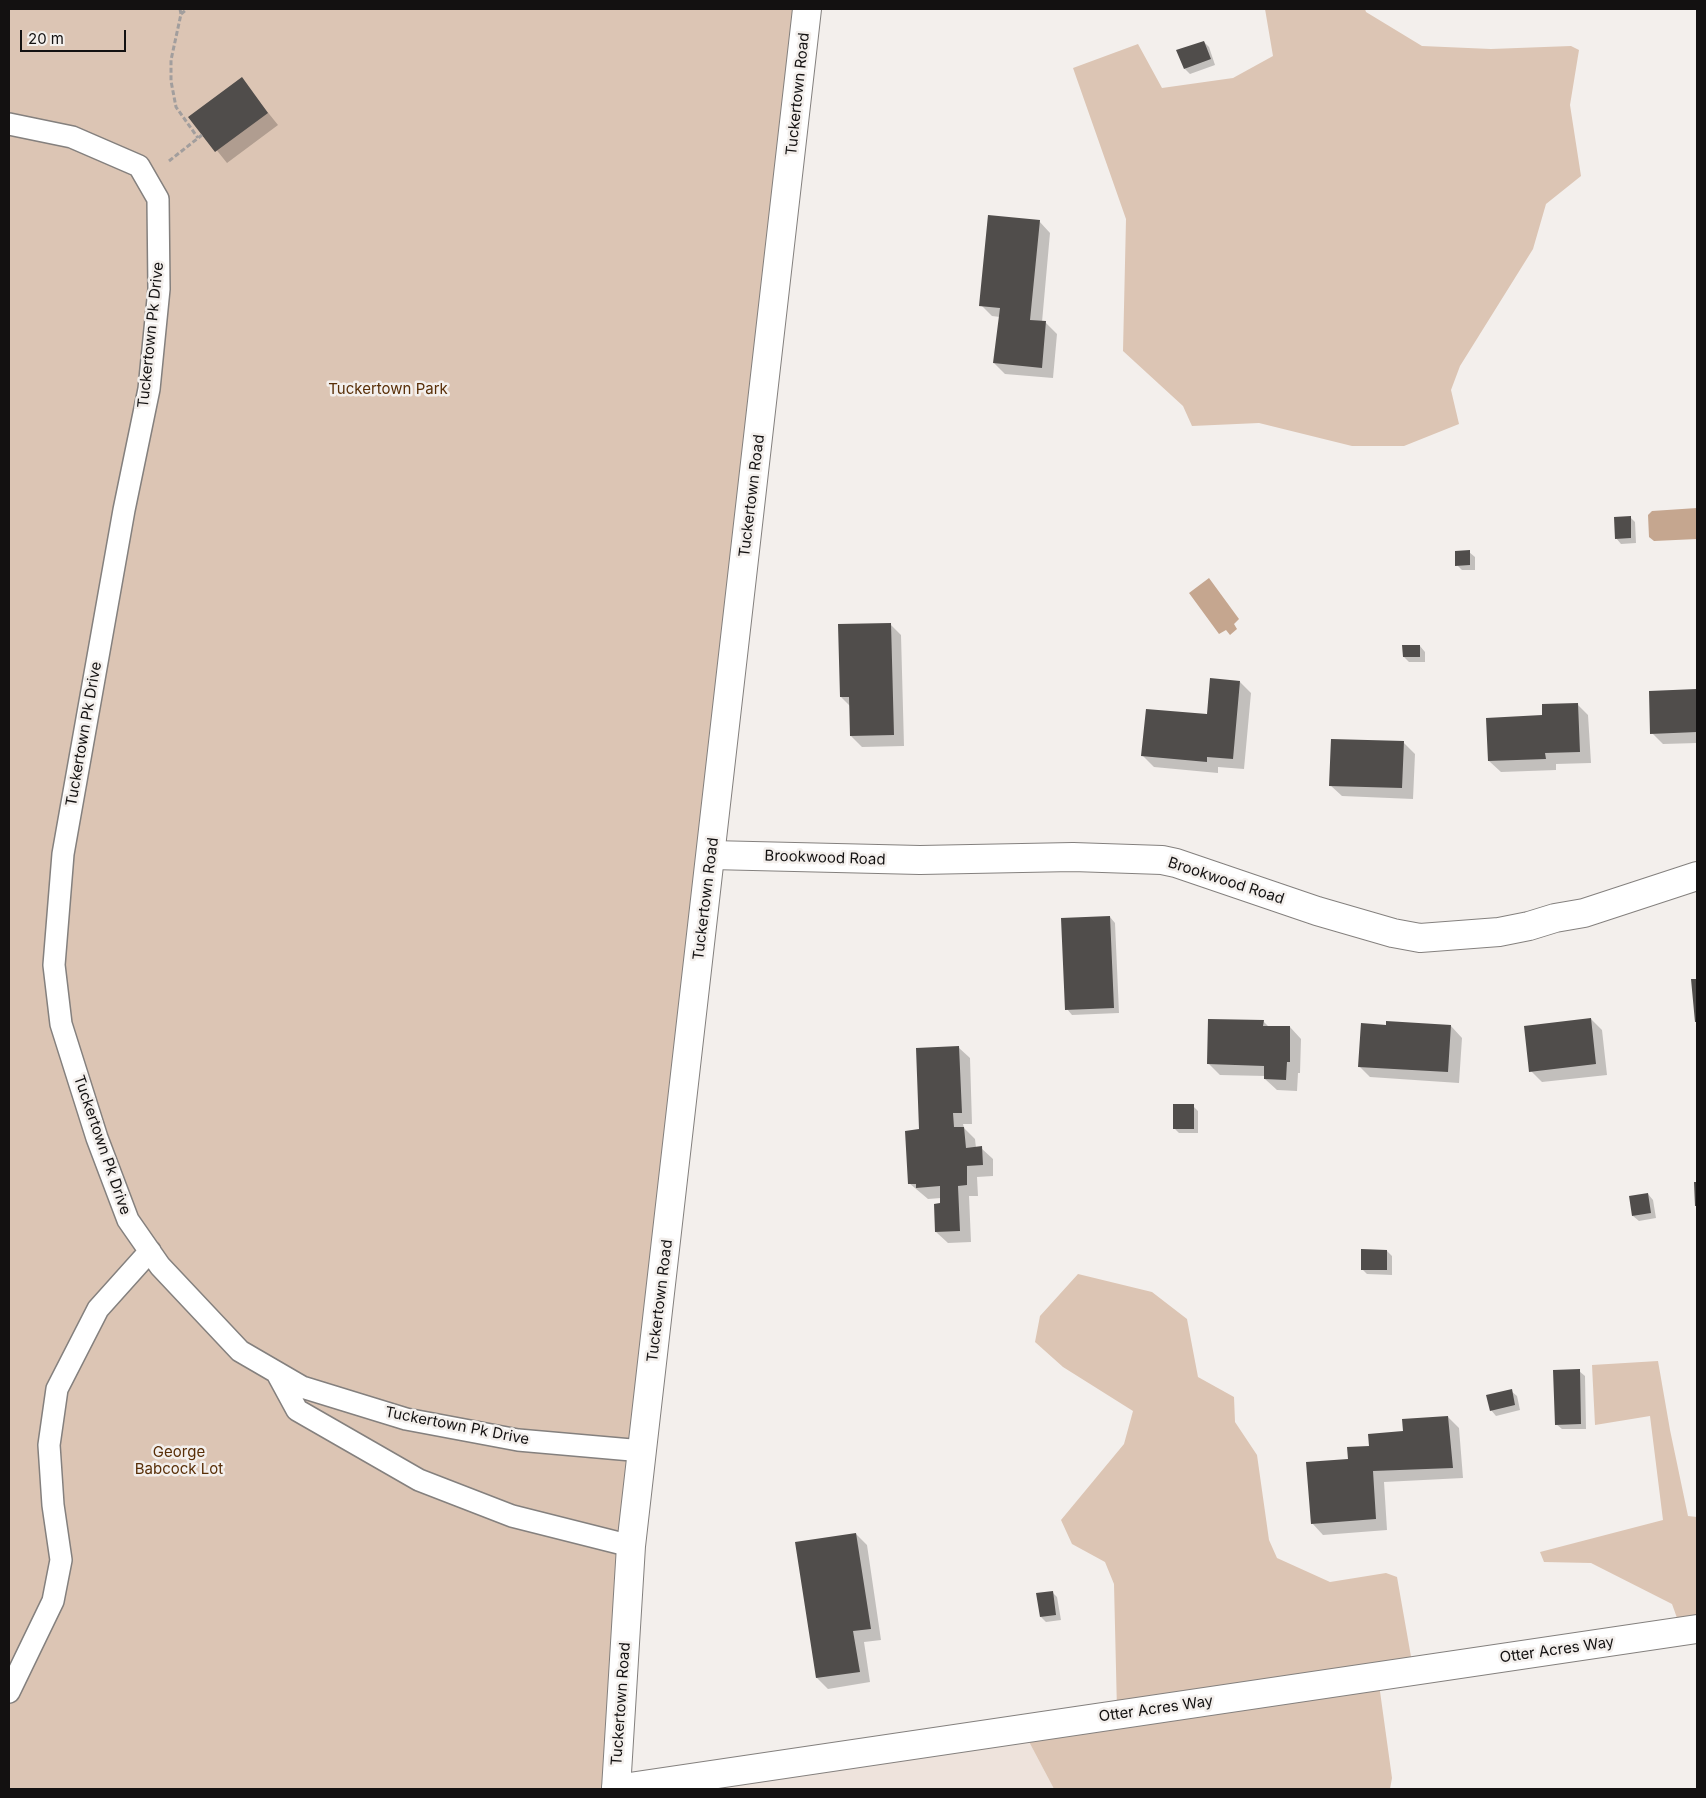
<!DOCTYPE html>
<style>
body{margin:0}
#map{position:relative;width:1706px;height:1798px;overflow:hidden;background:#f3efec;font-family:Inter,sans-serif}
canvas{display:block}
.frame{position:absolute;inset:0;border:10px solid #131111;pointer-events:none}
.scale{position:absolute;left:20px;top:30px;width:106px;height:22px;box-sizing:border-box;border:2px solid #131111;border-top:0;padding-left:6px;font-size:15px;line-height:18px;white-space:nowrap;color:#131111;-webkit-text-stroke:4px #f3efec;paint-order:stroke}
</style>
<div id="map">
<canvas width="1706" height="1798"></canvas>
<div class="frame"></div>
<div class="scale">20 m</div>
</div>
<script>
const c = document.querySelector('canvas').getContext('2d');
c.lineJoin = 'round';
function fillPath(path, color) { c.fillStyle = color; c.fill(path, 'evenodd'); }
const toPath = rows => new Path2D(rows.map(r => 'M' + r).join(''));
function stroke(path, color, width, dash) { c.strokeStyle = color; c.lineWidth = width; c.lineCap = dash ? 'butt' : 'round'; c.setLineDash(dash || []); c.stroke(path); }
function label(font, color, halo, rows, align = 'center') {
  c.font = font + ' Inter,sans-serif'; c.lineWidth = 5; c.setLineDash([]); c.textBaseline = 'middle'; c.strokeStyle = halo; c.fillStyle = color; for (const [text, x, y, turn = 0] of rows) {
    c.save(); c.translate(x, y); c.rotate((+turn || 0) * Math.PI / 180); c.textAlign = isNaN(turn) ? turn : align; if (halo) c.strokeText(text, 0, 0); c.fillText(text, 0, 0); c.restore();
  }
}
const built = toPath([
 [1026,1736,1054,1789,614,1789]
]);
const green = toPath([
 [9,9,811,9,614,1789,9,1789],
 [1265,9,1365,9,1366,12,1422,46,1491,49,1571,46,1579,50,1570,105,1581,176,1546,204,1533,249,1460,366,1451,390,1459,424,1404,446,1352,446,1259,423,1192,426,1183,406,1123,351,1126,219,1073,68,1138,44,1162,88,1233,78,1273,56],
 [1078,1274,1152,1292,1187,1319,1198,1377,1234,1397,1235,1422,1257,1455,1269,1540,1277,1558,1330,1582,1386,1573,1397,1577,1413,1668,1378,1677,1392,1778,1390,1789,1054,1789,1026,1736,1117,1711,1114,1584,1105,1562,1072,1544,1061,1520,1124,1444,1133,1411,1063,1367,1035,1342,1040,1316],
 [1658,1361,1670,1430,1688,1516,1697,1517,1697,1627,1681,1629,1672,1604,1591,1563,1544,1562,1540,1552,1663,1520,1650,1416,1595,1425,1592,1365]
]);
const water = toPath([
 [1697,508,1697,539,1654,541,1649,537,1648,515,1652,511],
 [1209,578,1239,619,1234,624,1237,629,1230,635,1226,630,1219,634,1189,593]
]);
const shadow = toPath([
 [1204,42,1209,47,1215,65,1190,74,1185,69],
 [241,79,278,125,227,163,190,117],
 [1039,221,1050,233,1042,322,1046,323,1057,334,1053,378,1005,374,994,363,1000,317,992,316,981,305],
 [1630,517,1635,522,1636,543,1621,544,1616,538],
 [1469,552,1475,557,1475,570,1462,570,1457,565],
 [890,624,901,635,904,746,862,747,851,736,850,706,841,697],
 [1420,646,1425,652,1425,662,1409,662,1404,657],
 [1240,682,1251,693,1244,769,1218,767,1218,773,1154,767,1143,756,1208,716],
 [1697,690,1697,743,1663,744,1652,733,1650,692],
 [1577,704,1588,715,1591,763,1556,764,1556,770,1501,772,1489,761,1543,716],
 [1404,743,1415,754,1413,799,1342,796,1330,785],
 [1110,917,1115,923,1119,1013,1072,1015,1067,1009],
 [1591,1019,1602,1030,1607,1075,1542,1082,1531,1071],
 [1263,1021,1269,1027,1290,1027,1301,1039,1300,1073,1298,1073,1297,1091,1277,1090,1265,1079,1266,1076,1220,1075,1209,1064],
 [1451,1026,1462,1038,1459,1083,1370,1077,1359,1066],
 [958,1047,970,1058,972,1124,963,1124,964,1128,975,1139,976,1148,981,1148,993,1159,993,1176,977,1177,978,1196,969,1196,971,1242,948,1243,936,1232,941,1198,928,1199,909,1183,921,1130],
 [1193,1106,1198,1111,1198,1133,1179,1133,1174,1128],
 [1648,1194,1653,1200,1656,1218,1639,1221,1633,1216],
 [1387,1251,1392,1256,1392,1275,1367,1274,1362,1269],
 [1579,1371,1585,1376,1586,1429,1562,1429,1556,1424],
 [1511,1391,1517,1396,1520,1410,1496,1416,1491,1410],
 [1448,1417,1459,1428,1463,1478,1384,1482,1387,1530,1323,1535,1312,1523,1350,1460,1371,1447],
 [856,1534,867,1545,881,1640,864,1642,870,1682,828,1689,817,1678],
 [1052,1592,1057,1597,1061,1620,1046,1622,1041,1617]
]);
const building = toPath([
 [1204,41,1211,59,1184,69,1176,50],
 [242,77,268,113,215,152,188,117],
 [988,215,1040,220,1030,320,1046,321,1042,368,993,363,1000,308,979,306],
 [1631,516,1631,538,1615,539,1614,517],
 [1470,550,1470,565,1455,566,1455,551],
 [891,623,894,735,850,736,849,697,840,697,838,624],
 [1402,645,1420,645,1420,657,1403,657],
 [1210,678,1240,681,1233,759,1207,757,1207,762,1141,756,1146,709,1207,714],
 [1697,689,1697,732,1650,734,1649,691],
 [1578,703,1580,752,1545,753,1546,759,1488,761,1486,718,1542,715,1542,704],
 [1331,739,1404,741,1402,788,1329,786],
 [1110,916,1114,1008,1065,1010,1061,918],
 [1691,979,1697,979,1697,1022,1695,1022],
 [1591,1018,1596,1064,1529,1072,1524,1026],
 [1208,1019,1264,1020,1263,1026,1290,1026,1290,1062,1287,1062,1286,1080,1264,1079,1264,1066,1207,1064],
 [1386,1021,1451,1025,1448,1072,1358,1067,1361,1023,1386,1025],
 [959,1046,962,1113,953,1113,954,1127,964,1127,966,1148,982,1146,983,1165,967,1166,967,1185,958,1186,960,1231,935,1232,934,1204,940,1203,940,1186,916,1188,916,1184,908,1184,905,1131,919,1129,916,1048],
 [1173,1104,1194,1104,1194,1129,1173,1129],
 [1694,1182,1697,1182,1697,1206,1695,1206],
 [1648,1193,1651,1213,1632,1216,1629,1196],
 [1361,1249,1387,1250,1387,1270,1361,1270],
 [1580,1369,1581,1424,1555,1425,1553,1370],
 [1512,1389,1515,1405,1490,1411,1486,1395],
 [1448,1416,1453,1468,1373,1471,1376,1519,1311,1524,1306,1462,1348,1459,1347,1447,1369,1446,1368,1434,1403,1431,1402,1419],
 [856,1533,871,1629,853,1631,860,1672,816,1678,795,1542],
 [1053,1591,1056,1615,1040,1617,1036,1593]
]);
const path = toPath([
 [180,9,181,14,171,60,171,81,176,107,198,138],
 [181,14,187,9],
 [169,161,202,135]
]);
const service = toPath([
 [9,124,72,137,139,166,158,199,159,289,149,389,124,510,63,854,54,965,61,1024,97,1138,128,1220,160,1266,240,1351,302,1387,406,1419,518,1440,643,1451],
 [278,1375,297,1410,419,1480,512,1516,631,1546],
 [9,1692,53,1601,61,1560,53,1505,49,1445,57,1389,98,1309,150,1251]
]);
const minor = toPath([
 [711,855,920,860,1073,857,1162,860,1176,863,1317,911,1393,933,1420,938,1499,932,1529,926,1555,918,1584,913,1697,876],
 [616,1789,1697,1629]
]);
const tertiary = toPath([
 [616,1789,631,1546,807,9]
]);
const streetNames = [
 ["Tuckertown Road",798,94,-84],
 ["Tuckertown Pk Drive",151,335,-84],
 ["Tuckertown Road",752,496,-83],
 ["Tuckertown Pk Drive",84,734,-80],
 ["Brookwood Road",825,858,2],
 ["Brookwood Road",1226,881,18],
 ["Tuckertown Road",706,899,-83],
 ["Tuckertown Pk Drive",102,1145,71],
 ["Tuckertown Road",660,1301,-83],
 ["Tuckertown Pk Drive",457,1426,11],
 ["Otter Acres Way",1557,1650,-8],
 ["Tuckertown Road",621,1704,-86],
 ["Otter Acres Way",1156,1709,-8]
];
const parkNames = [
 ["Tuckertown Park",388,389],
 ["George",179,1452],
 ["Babcock Lot",179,1469]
];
fillPath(built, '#eee3dc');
fillPath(green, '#dcc5b4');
fillPath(water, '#c5a68f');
fillPath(shadow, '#0003');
fillPath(building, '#504d4b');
stroke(service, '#84807e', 24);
stroke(minor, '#84807e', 30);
stroke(tertiary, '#84807e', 30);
stroke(path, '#a29e9d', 3, [5, 2.5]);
stroke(service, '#fff', 21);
stroke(minor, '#fff', 28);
stroke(tertiary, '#fff', 28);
label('15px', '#131111', '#f3efec', streetNames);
label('15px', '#582e07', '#f3efec', parkNames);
</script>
